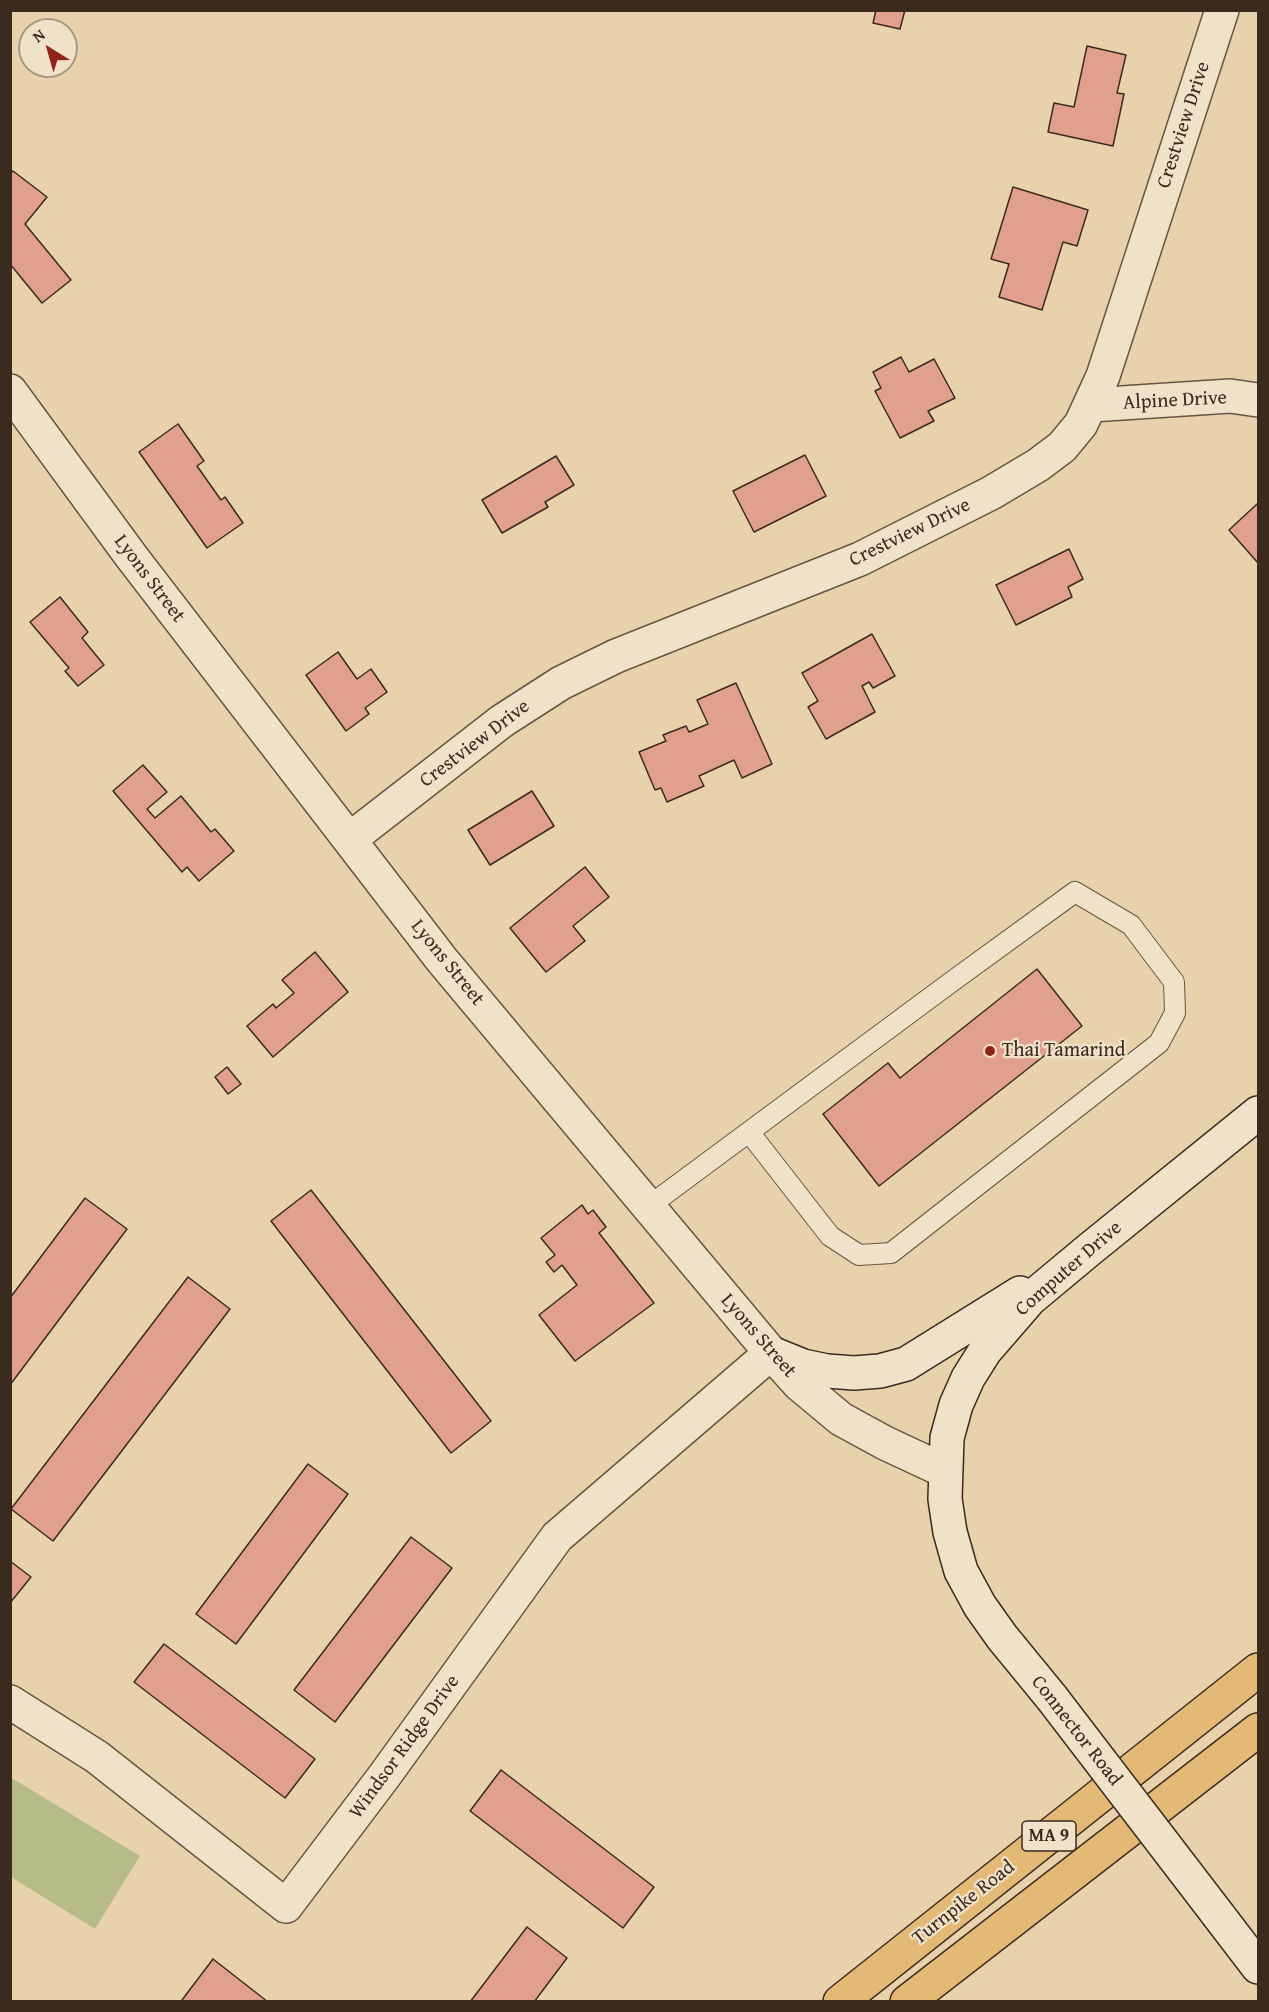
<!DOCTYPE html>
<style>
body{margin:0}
#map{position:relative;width:1269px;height:2012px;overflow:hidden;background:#e8d2ac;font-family:"Gentium Book Plus",serif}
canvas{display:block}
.frame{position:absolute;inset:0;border:12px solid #3b2b1f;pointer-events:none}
.north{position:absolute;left:18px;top:18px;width:60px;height:60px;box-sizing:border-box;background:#f0e2c9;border:2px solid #a89985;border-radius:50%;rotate:323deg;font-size:16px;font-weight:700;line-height:24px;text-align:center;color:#3b2b1f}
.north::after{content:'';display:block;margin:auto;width:21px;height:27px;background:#8f2418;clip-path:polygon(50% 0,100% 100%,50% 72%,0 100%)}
</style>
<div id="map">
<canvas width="1269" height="2012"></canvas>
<div class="frame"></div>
<div class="north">N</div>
</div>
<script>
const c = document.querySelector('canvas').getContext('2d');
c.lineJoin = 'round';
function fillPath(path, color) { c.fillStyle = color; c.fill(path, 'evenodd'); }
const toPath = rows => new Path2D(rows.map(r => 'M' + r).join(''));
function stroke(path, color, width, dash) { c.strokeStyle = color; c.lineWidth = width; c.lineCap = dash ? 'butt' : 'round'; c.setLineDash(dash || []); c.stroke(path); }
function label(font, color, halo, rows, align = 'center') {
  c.font = font + ' "Gentium Book Plus",serif'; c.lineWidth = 4.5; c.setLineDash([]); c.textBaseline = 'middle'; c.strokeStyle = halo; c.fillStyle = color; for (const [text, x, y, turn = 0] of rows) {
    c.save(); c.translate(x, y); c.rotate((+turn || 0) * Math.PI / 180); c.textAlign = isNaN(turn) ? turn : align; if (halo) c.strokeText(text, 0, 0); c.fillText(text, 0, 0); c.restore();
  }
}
const green = toPath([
 [10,1777,140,1856,95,1929,11,1877]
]);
const building = toPath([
 [876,10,905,10,900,29,873,23,876,10],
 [1087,46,1126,55,1117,93,1124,94,1113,146,1048,132,1054,103,1074,107,1087,46],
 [13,171,47,197,25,224,71,280,42,303,10,264,10,174,13,171],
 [1013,187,1088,210,1077,246,1063,242,1042,310,999,297,1009,264,991,259,1013,187],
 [901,357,909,372,934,359,955,398,928,411,934,421,900,438,875,391,881,388,873,372,901,357],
 [178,424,204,461,197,466,221,500,225,497,243,523,207,548,139,452,178,424],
 [805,455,826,496,754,532,733,491,805,455],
 [556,456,574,485,545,502,548,507,502,533,482,500,556,456],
 [1257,504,1258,506,1258,563,1229,530,1257,504],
 [1069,549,1083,579,1068,587,1072,597,1016,625,996,585,1069,549],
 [60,597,88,632,82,638,104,665,78,686,65,671,69,668,30,622,60,597],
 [872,634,895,676,873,688,869,682,862,686,875,712,826,739,808,707,818,701,802,673,872,634],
 [338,652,357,679,371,669,387,692,365,708,369,714,346,731,306,675,338,652],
 [736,683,772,764,742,778,734,760,699,776,704,786,667,802,661,788,655,790,639,752,666,741,663,735,686,726,689,732,708,724,697,700,736,683],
 [143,765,167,792,147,809,155,818,181,796,211,832,215,829,234,851,199,881,187,867,182,872,113,791,143,765],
 [532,791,554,826,490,865,468,830,532,791],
 [585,867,609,897,573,926,585,941,546,972,510,928,585,867],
 [315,952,348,992,273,1057,247,1026,273,1004,276,1008,294,993,282,980,315,952],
 [1037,969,1082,1026,879,1186,823,1114,888,1063,900,1078,1037,969],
 [227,1067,241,1084,228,1094,215,1077,227,1067],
 [311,1190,491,1421,451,1453,271,1221,311,1190],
 [85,1198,127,1229,10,1385,10,1298,85,1198],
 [582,1205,588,1214,593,1210,606,1227,599,1233,654,1303,575,1361,539,1315,577,1285,562,1265,554,1272,546,1262,555,1255,541,1238,582,1205],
 [188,1277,230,1309,53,1541,11,1509,188,1277],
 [308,1464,348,1494,236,1644,196,1614,308,1464],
 [411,1537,452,1568,335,1722,294,1690,411,1537],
 [10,1561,31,1577,10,1603,10,1561],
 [164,1644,315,1759,285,1798,134,1682,164,1644],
 [501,1770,654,1887,623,1928,470,1811,501,1770],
 [527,1927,567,1958,534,2002,470,2002,527,1927],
 [213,1959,268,2002,184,2002,182,2000,213,1959]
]);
const lane = toPath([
 [649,1206,954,980,1075,892,1131,925,1174,982,1175,1013,1159,1043,891,1253,859,1255,830,1236,749,1132]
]);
const street = toPath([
 [10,391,131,556,442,960,771,1353,799,1384,841,1419,885,1443,945,1471],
 [1091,405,1230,396,1258,400],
 [350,839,502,721,561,683,616,656,860,559,991,493,1038,465,1062,447,1081,424,1103,376,1222,10],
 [10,1702,97,1757,286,1906,385,1775,557,1537,771,1353]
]);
const secondary = toPath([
 [771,1353,803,1366,827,1371,854,1373,880,1371,906,1364,1020,1293],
 [1052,1698,1002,1637,980,1606,961,1571,950,1532,945,1499,947,1438,956,1405,968,1378,985,1351,1030,1299,1090,1249,1258,1113],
 [1219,1916,1258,1967]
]);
const highway = toPath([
 [840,2002,1258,1670],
 [907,2002,1258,1730]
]);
const secondaryBridge = toPath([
 [1052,1698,1219,1916]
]);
const markers = [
 [990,1051,6,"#8f2418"]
];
const shields = [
 [1049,1836,54]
];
const shieldNames = [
 ["MA 9",1049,1836]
];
const streetNames = [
 ["Crestview Drive",1184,125,-72],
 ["Alpine Drive",1175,401,-3],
 ["Crestview Drive",910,533,-26],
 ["Lyons Street",149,579,53],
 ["Crestview Drive",475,744,-37],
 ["Lyons Street",447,963,51],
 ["Computer Drive",1069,1269,-41],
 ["Lyons Street",758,1336,49],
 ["Connector Road",1076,1731,52],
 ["Windsor Ridge Drive",405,1747,-54],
 ["Turnpike Road",964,1903,-38]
];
const poiNames = [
 ["Thai Tamarind",1002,1051]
];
fillPath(green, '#b5bc8a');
fillPath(building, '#e19f8d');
stroke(building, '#3b2b1f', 1.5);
stroke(lane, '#665542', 22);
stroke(street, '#665542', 36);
stroke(secondary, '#3b2b1f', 36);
stroke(highway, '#3b2b1f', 36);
stroke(lane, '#f0e2c9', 20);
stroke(street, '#f0e2c9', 33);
stroke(secondary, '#f0e2c9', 33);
stroke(highway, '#e4b976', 33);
stroke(secondaryBridge, '#3b2b1f', 36, []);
stroke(secondaryBridge, '#f0e2c9', 33);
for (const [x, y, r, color] of markers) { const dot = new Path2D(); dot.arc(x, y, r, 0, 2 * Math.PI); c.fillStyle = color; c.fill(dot); stroke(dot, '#f0e2c9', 2); }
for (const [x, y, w] of shields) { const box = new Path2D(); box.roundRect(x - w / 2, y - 15, w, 30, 4.5); c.fillStyle = '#f0e2c9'; c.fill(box); stroke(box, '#3b2b1f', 1.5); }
label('bold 18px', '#3b2b1f', null, shieldNames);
label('20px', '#3b2b1f', '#f0e2c9', streetNames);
label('20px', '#3b2b1f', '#f0e2c9', poiNames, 'left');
</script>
